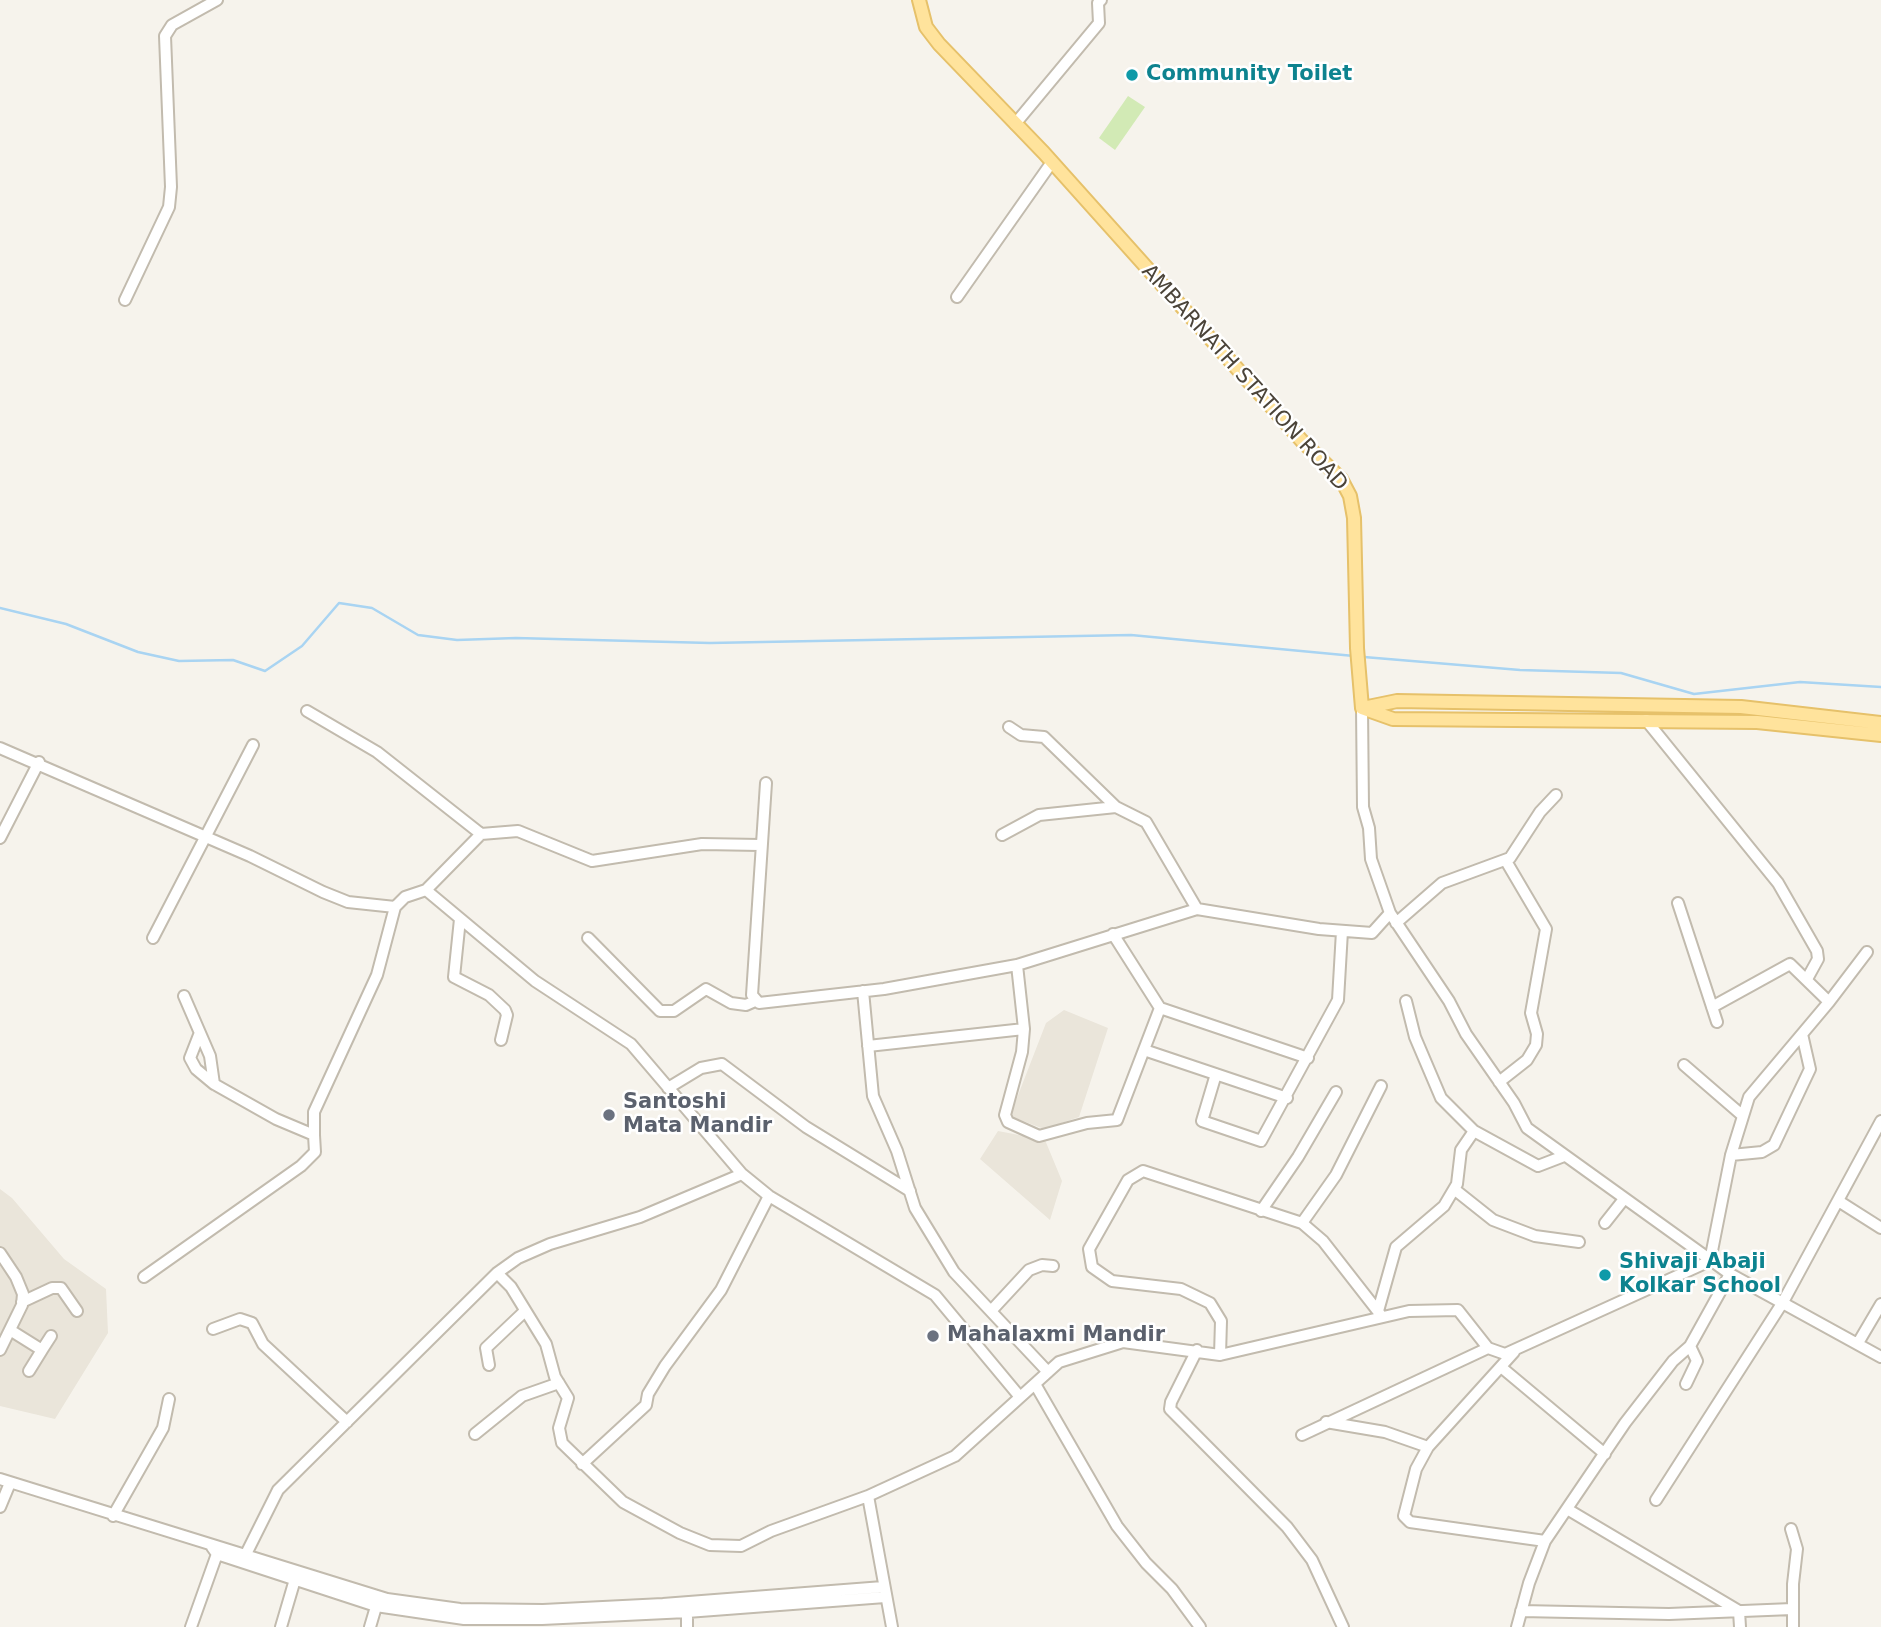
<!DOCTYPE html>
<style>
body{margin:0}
canvas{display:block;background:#f6f3ec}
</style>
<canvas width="1881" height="1627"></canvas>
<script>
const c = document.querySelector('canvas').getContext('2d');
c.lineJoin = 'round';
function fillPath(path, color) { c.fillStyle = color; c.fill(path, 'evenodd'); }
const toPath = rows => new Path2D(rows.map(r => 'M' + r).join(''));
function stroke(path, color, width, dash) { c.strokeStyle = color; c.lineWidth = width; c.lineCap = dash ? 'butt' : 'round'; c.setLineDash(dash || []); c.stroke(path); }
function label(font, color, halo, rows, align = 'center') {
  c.font = font + ' "DejaVu Sans",sans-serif'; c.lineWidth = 5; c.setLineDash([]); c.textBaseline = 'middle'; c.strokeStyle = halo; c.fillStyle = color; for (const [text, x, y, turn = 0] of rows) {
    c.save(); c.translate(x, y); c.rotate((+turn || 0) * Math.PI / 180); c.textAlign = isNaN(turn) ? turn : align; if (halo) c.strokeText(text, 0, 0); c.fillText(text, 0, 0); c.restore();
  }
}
const residential = toPath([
 [1064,1010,1108,1028,1079,1117,1044,1129,1010,1116,1046,1023],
 [998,1131,1045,1140,1062,1181,1050,1220,980,1159],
 [0,1189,12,1198,64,1259,106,1289,108,1333,55,1419,0,1406]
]);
const green = toPath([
 [1128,96,1145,107,1115,150,1099,138]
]);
const stream = toPath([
 [0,608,66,624,138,652,179,661,233,660,265,671,302,646,339,603,372,608,418,635,457,640,516,638,710,643,1131,635,1354,656],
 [1364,657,1520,670,1621,673,1694,694,1800,682,1881,687]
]);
const minor = toPath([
 [1015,124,1099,23,1098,3,1101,0],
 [957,297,1052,162],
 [125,300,169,207,171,187,165,36,172,25,217,0],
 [1362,708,1363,807,1369,828,1371,859,1390,913,1449,1001,1466,1034,1514,1103,1527,1128,1730,1274,1881,1357],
 [307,711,377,752,481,834],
 [1646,720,1778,883,1817,951,1818,959,1807,979],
 [1009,727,1021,735,1044,737,1116,807,1146,822,1197,909],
 [0,748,250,856,323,892,348,902,395,907],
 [766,783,752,995,759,1003,884,989,1017,965,1197,909,1319,929,1372,933,1390,913],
 [1002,835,1039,815,1116,807],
 [0,838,39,762],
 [426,890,481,834,518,831,592,861,702,844,760,845],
 [1678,903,1717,1022],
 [460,919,454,977,489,995,505,1010,507,1015,501,1040],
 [1396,923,1442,883,1510,858,1540,812,1556,795],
 [153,938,253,745],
 [588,938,660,1011,674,1011,706,989,731,1003,746,1005,755,1001],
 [1017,965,1024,1029,1022,1052,1005,1115,1008,1122,1039,1136,1087,1123,1117,1120,1160,1008,1113,934],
 [863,991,873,1096,897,1151,915,1208,954,1272,1048,1372],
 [184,996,210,1056,214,1084,276,1119,314,1135,314,1112,377,975,395,907,405,897,426,890,535,981,631,1044,742,1174,769,1196,935,1295,1020,1397],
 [1712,1007,1790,964,1829,1002],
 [1160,1008,1308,1058],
 [199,1035,190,1058,196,1069,214,1084],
 [868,1046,1024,1029],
 [1144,1050,1287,1098],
 [1684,1065,1743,1116],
 [1216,1074,1202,1121,1261,1141,1338,1000,1342,931],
 [1499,1082,1527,1060,1536,1045,1537,1034,1531,1013,1546,929,1506,861],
 [668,1088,701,1068,722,1064,806,1127,910,1191],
 [1474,1131,1538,1166,1564,1156],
 [1731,1155,1762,1152,1774,1145,1810,1069,1802,1034],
 [1454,1189,1493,1220,1535,1236,1579,1242],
 [1840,1202,1881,1228],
 [1261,1211,1298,1157,1336,1092],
 [1302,1223,1323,1241,1380,1314],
 [1605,1223,1624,1199],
 [0,1253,16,1277,23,1294,22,1305,0,1350],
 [497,1273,511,1287,546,1344,555,1377,568,1398,559,1428,562,1443,623,1502,680,1533,710,1545,741,1546,771,1531,868,1496],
 [144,1277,301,1166,315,1152,314,1135],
 [22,1302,52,1288,61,1288,77,1311],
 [991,1311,1029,1270,1042,1265,1053,1266],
 [1378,1311,1396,1247,1444,1206,1457,1184,1461,1150,1474,1131,1441,1098,1415,1037,1406,1001],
 [213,1329,240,1319,252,1323,263,1344,347,1422],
 [10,1330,42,1350,51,1336],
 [1858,1343,1881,1304],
 [1197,1350,1171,1402,1170,1409,1287,1527,1312,1560,1343,1627],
 [1514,1352,1428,1447,1416,1469,1404,1516,1410,1522,1545,1541],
 [1220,1355,1221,1321,1210,1303,1181,1289,1112,1281,1092,1267,1089,1249,1128,1180,1143,1171,1302,1223,1336,1175,1381,1086],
 [489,1365,486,1348,525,1311],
 [1501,1367,1605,1454],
 [29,1371,42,1350],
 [1035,1384,1117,1526,1146,1563,1172,1589,1200,1627],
 [1686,1384,1697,1361,1690,1346],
 [1326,1422,1385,1432,1428,1447],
 [475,1434,522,1396,559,1383],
 [1302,1435,1488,1348],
 [582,1464,646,1405,648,1394,665,1366,721,1290,769,1196],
 [0,1479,387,1599,460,1609,543,1610,663,1604,883,1587],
 [1656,1500,1783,1302,1881,1121],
 [0,1507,10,1483],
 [1567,1509,1739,1611,1740,1627],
 [113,1516,163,1428,169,1399],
 [1791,1529,1797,1549,1793,1584,1793,1627],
 [212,1547,217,1554,376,1606,464,1619,542,1619,687,1612,885,1597],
 [246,1554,278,1490,497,1273,518,1258,550,1244,640,1217,742,1174],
 [1521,1611,1669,1614,1792,1609],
 [191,1627,217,1554],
 [281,1627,296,1576],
 [370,1627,378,1600],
 [687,1627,687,1605],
 [892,1627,868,1496,955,1456,1059,1362,1123,1342,1220,1355,1409,1311,1458,1310,1488,1348,1505,1354,1710,1261,1731,1155,1749,1097,1829,1002,1867,952],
 [1517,1627,1529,1583,1545,1541,1625,1423,1673,1361,1690,1346,1730,1274]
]);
const major = toPath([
 [919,0,926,27,939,44,1044,153,1302,441,1341,479,1350,496,1354,518,1357,648,1362,708],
 [1362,708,1393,719,1757,722,1881,735],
 [1363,708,1397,701,1741,707,1881,723]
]);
const markers = [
 [1132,75,7,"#0f9aa8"],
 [609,1115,7,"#6b7280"],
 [1605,1275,7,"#0f9aa8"],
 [933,1336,7,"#6b7280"]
];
const cultureNames = [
 ["Community Toilet",1146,75],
 ["Shivaji Abaji",1619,1263],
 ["Kolkar School",1619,1287]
];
const streetNames = [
 ["AMBARNATH STATION ROAD",1244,378,48]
];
const worshipNames = [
 ["Santoshi",623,1103],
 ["Mata Mandir",623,1127],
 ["Mahalaxmi Mandir",947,1336]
];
fillPath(residential, '#eae5da');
fillPath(green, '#d2eab5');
stroke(stream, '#a9d4f2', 2.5);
stroke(minor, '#c2bbae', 14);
stroke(major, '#e6c16a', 16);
stroke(minor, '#fff', 10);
stroke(major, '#ffe39c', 12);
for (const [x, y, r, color] of markers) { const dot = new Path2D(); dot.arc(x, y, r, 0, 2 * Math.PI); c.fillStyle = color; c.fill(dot); stroke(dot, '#fff', 2.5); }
label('bold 21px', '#0d838f', '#fff', cultureNames, 'left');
label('21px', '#4b4439', '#fff', streetNames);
label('bold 21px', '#5b616d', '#fff', worshipNames, 'left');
</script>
